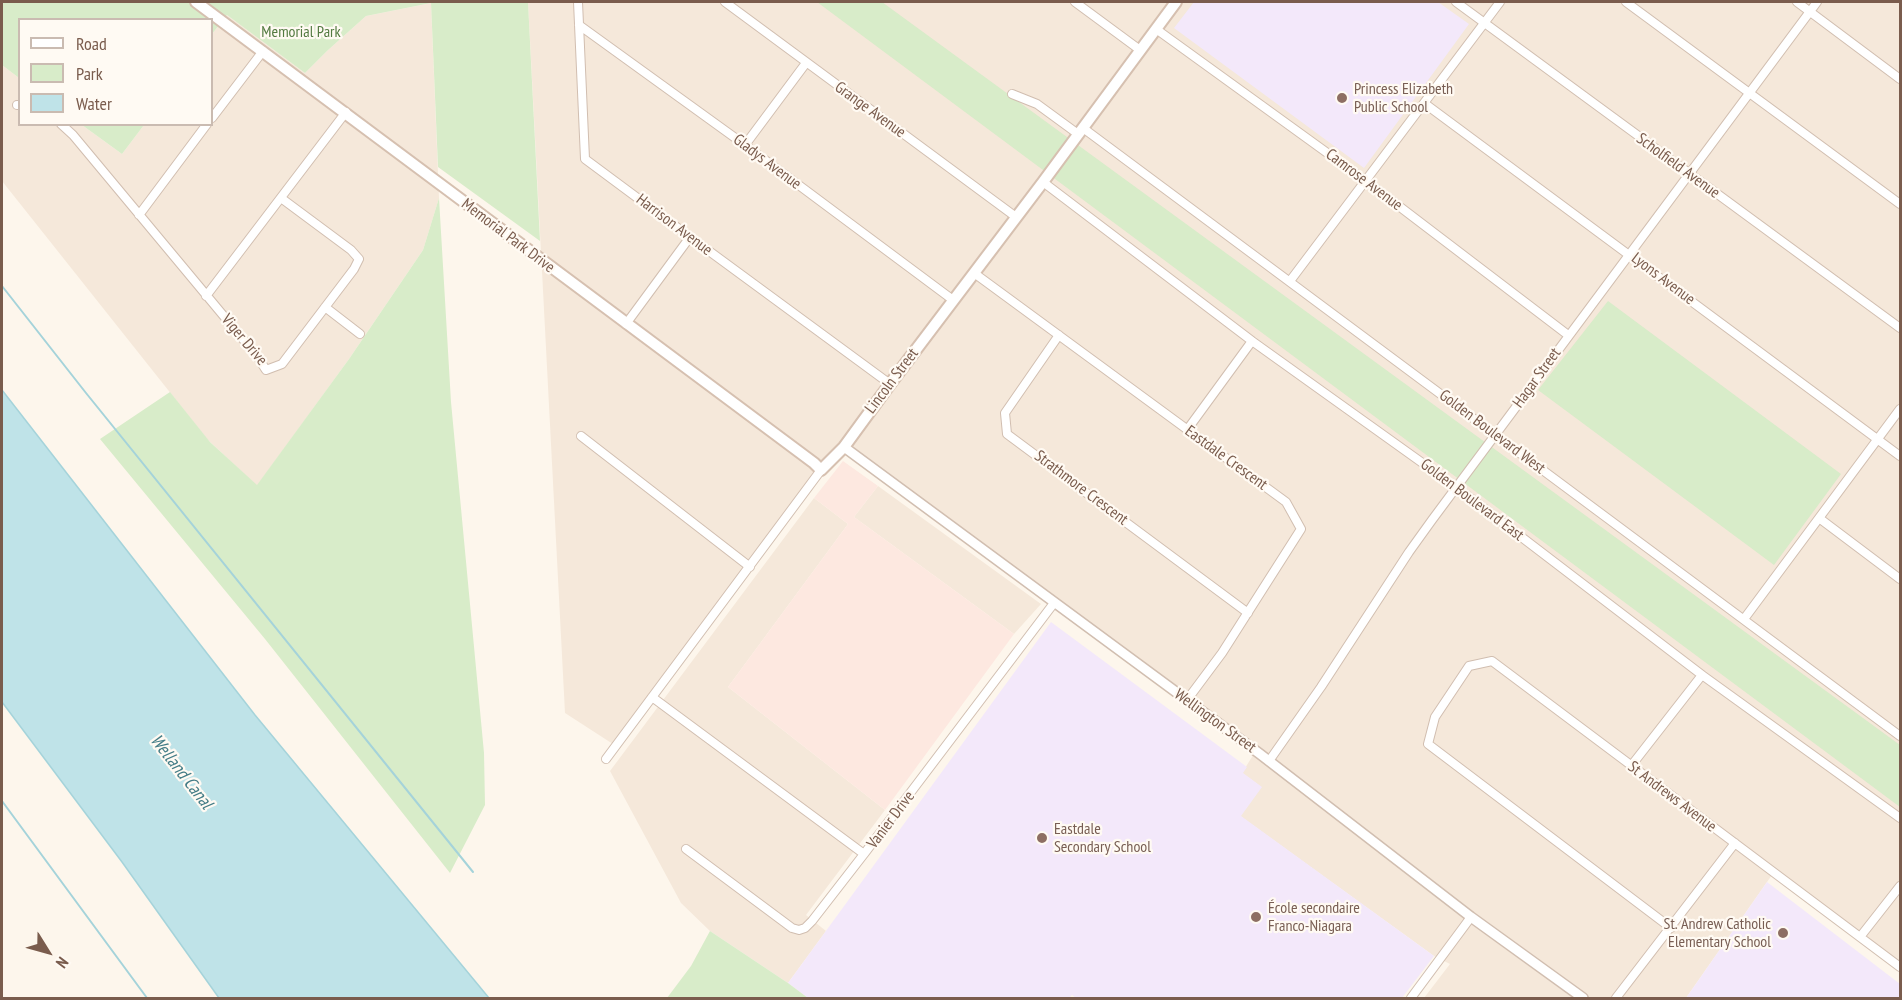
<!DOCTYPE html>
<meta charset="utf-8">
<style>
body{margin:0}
#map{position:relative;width:1902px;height:1000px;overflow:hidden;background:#fdf6ec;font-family:"PT Sans Narrow",sans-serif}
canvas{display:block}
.frame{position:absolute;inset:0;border:3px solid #7a5c4d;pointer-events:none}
.legend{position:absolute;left:18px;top:18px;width:195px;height:108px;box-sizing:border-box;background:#fffaf3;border:2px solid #cabbb1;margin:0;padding:8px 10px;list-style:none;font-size:18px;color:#7a5c4d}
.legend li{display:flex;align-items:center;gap:12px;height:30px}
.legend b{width:30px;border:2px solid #cabbb1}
.north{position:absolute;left:18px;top:922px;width:60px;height:60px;-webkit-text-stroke:4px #fffaf3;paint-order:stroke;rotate:127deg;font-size:16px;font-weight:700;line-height:24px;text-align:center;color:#7a5c4d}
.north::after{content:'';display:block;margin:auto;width:21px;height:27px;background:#7a5c4d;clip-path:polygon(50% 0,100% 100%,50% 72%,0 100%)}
</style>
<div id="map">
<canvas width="1902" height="1000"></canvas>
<div class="frame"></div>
<ul class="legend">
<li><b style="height:8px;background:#fff"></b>Road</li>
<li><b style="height:16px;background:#d8ecc9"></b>Park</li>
<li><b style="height:16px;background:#bfe3e8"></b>Water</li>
</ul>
<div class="north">N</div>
</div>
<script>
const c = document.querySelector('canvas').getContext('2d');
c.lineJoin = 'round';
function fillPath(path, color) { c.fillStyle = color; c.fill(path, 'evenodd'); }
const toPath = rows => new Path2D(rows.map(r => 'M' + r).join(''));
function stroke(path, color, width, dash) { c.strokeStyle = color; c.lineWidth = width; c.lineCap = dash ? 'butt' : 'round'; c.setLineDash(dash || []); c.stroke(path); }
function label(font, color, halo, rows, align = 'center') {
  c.font = font + ' "PT Sans Narrow",sans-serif'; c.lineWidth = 4.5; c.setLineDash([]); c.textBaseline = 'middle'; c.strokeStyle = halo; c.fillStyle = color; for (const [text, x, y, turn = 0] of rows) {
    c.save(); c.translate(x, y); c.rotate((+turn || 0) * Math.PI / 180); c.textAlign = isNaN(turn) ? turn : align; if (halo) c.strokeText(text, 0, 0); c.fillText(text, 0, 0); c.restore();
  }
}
const residential = toPath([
 [528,2,1900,2,1900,968,1774,872,1686,998,1424,998,1450,964,1434,956,1240,816,1261,787,1242,773,1255,752,844,447,823,471,616,746,565,713],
 [431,3,439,198,423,250,349,359,257,486,207,439,2,181,2,65,19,78,20,124,82,125,122,154,144,125,212,124,212,34,227,15,305,73,327,51,366,16],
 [878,486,1041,604,1014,634,854,517],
 [814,498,848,524,728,687,885,810,806,915,826,931,788,983,710,931,681,903,610,771]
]);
const commercial = toPath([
 [843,461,878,486,854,517,1014,634,885,810,728,687,848,524,814,498]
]);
const education = toPath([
 [1194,2,1438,2,1469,24,1364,168,1174,28],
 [1051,622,1247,767,1243,773,1262,787,1241,816,1434,956,1402,998,1076,998,1072,995,1069,998,808,998,788,983],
 [1767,882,1900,984,1900,998,1686,998]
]);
const green = toPath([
 [2,2,528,2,540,241,438,167,431,3,366,16,327,51,305,73,227,15,212,34,212,20,20,20,19,78,2,65],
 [817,2,882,2,1900,745,1900,807],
 [82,125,144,124,144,125,122,154],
 [439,198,451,402,484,753,485,805,450,873,265,639,100,439,170,392,210,442,257,485,349,359,423,250],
 [1608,301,1841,474,1774,565,1538,390],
 [710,931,788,983,808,998,667,998,691,966]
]);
const water = toPath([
 [2,390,255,715,489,998,219,998,122,862,2,702,2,390]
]);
const stream = toPath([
 [2,286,86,393,473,872],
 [2,801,147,998]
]);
const minor = toPath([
 [578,2,585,159,690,237,890,384],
 [725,2,1016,217],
 [1075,2,1140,50],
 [1456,2,1900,328],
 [1626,2,1900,204],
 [1797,2,1900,79],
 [579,25,745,145,953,300],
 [1156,29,1366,181,1568,335],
 [1012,94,1037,104,1078,134],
 [1424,103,1900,456],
 [17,105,20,105],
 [212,118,263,51],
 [61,124,73,135,257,356,266,370,282,364,354,269,359,259,351,250,281,198],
 [1083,128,1900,736],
 [745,145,806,63],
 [1043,182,1252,341,1456,487,1702,675,1900,818],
 [139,215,207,124],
 [974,273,1286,502,1301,529,1222,653,1187,700],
 [1290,281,1500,2],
 [206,296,346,112],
 [325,307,360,334],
 [626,324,690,237],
 [1059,335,1005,413,1007,434,1248,613],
 [1187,430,1252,341],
 [581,436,750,567],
 [1819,518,1900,579],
 [1744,619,1900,409],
 [652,697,864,854,1054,603],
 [606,759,821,470],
 [1269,761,1321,687,1409,552,1432,520,1817,2],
 [1631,766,1702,675],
 [686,849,784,922,792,928,799,930,805,928,812,921,864,854],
 [1671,928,1428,744,1435,717,1469,666,1492,661,1900,967],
 [1860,937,1900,886],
 [1411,998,1471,917],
 [1616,998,1735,843]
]);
const tertiary = toPath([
 [844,447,1260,754,1471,917,1583,998]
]);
const secondary = toPath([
 [196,2,814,463,821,470,844,447,890,384,1043,182,1176,2]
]);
const markers = [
 [1342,98,6,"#8d6e63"],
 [1042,838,6,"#8d6e63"],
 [1256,917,6,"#8d6e63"],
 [1783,933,6,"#8d6e63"]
];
const parkNames = [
 ["Memorial Park",301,32]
];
const educationNames = [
 ["Princess Elizabeth",1354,89],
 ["Public School",1354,107],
 ["Eastdale",1054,829],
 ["Secondary School",1054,847],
 ["École secondaire",1268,908],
 ["Franco-Niagara",1268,926],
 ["St. Andrew Catholic",1771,924,"right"],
 ["Elementary School",1771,942,"right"]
];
const streetNames = [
 ["Grange Avenue",870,110,36],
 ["Gladys Avenue",767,162,37],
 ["Scholfield Avenue",1678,166,36],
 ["Camrose Avenue",1364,180,37],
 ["Harrison Avenue",674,225,37],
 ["Memorial Park Drive",508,236,37],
 ["Lyons Avenue",1663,279,37],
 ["Viger Drive",244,340,50],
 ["Hagar Street",1537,378,-54],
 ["Lincoln Street",892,381,-53],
 ["Golden Boulevard West",1492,432,37],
 ["Eastdale Crescent",1226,458,36],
 ["Strathmore Crescent",1081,488,37],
 ["Golden Boulevard East",1472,500,37],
 ["Wellington Street",1215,721,36],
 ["St Andrews Avenue",1672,797,37],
 ["Vanier Drive",891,820,-53]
];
const waterNames = [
 ["Welland Canal",181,772,52]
];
fillPath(residential, '#f5e8da');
fillPath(commercial, '#fde8e0');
fillPath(education, '#f3e8fa');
fillPath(green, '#d8ecc9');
fillPath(water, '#bfe3e8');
stroke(water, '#a5d3da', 1.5);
stroke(stream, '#a5d3da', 2);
stroke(minor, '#d1beb0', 10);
stroke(tertiary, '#d1beb0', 12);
stroke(secondary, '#d6c0b0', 14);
stroke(minor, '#fff', 8);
stroke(tertiary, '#fff', 9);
stroke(secondary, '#fff', 10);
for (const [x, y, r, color] of markers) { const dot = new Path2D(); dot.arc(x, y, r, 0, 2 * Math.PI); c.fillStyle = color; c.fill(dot); stroke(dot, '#fffaf3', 2); }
label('16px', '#537a41', '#fffaf3', parkNames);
label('16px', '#785e54', '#fffaf3', educationNames, 'left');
label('16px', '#7a5c4d', '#fffaf3', streetNames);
label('italic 18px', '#437c86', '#fffaf3', waterNames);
</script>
